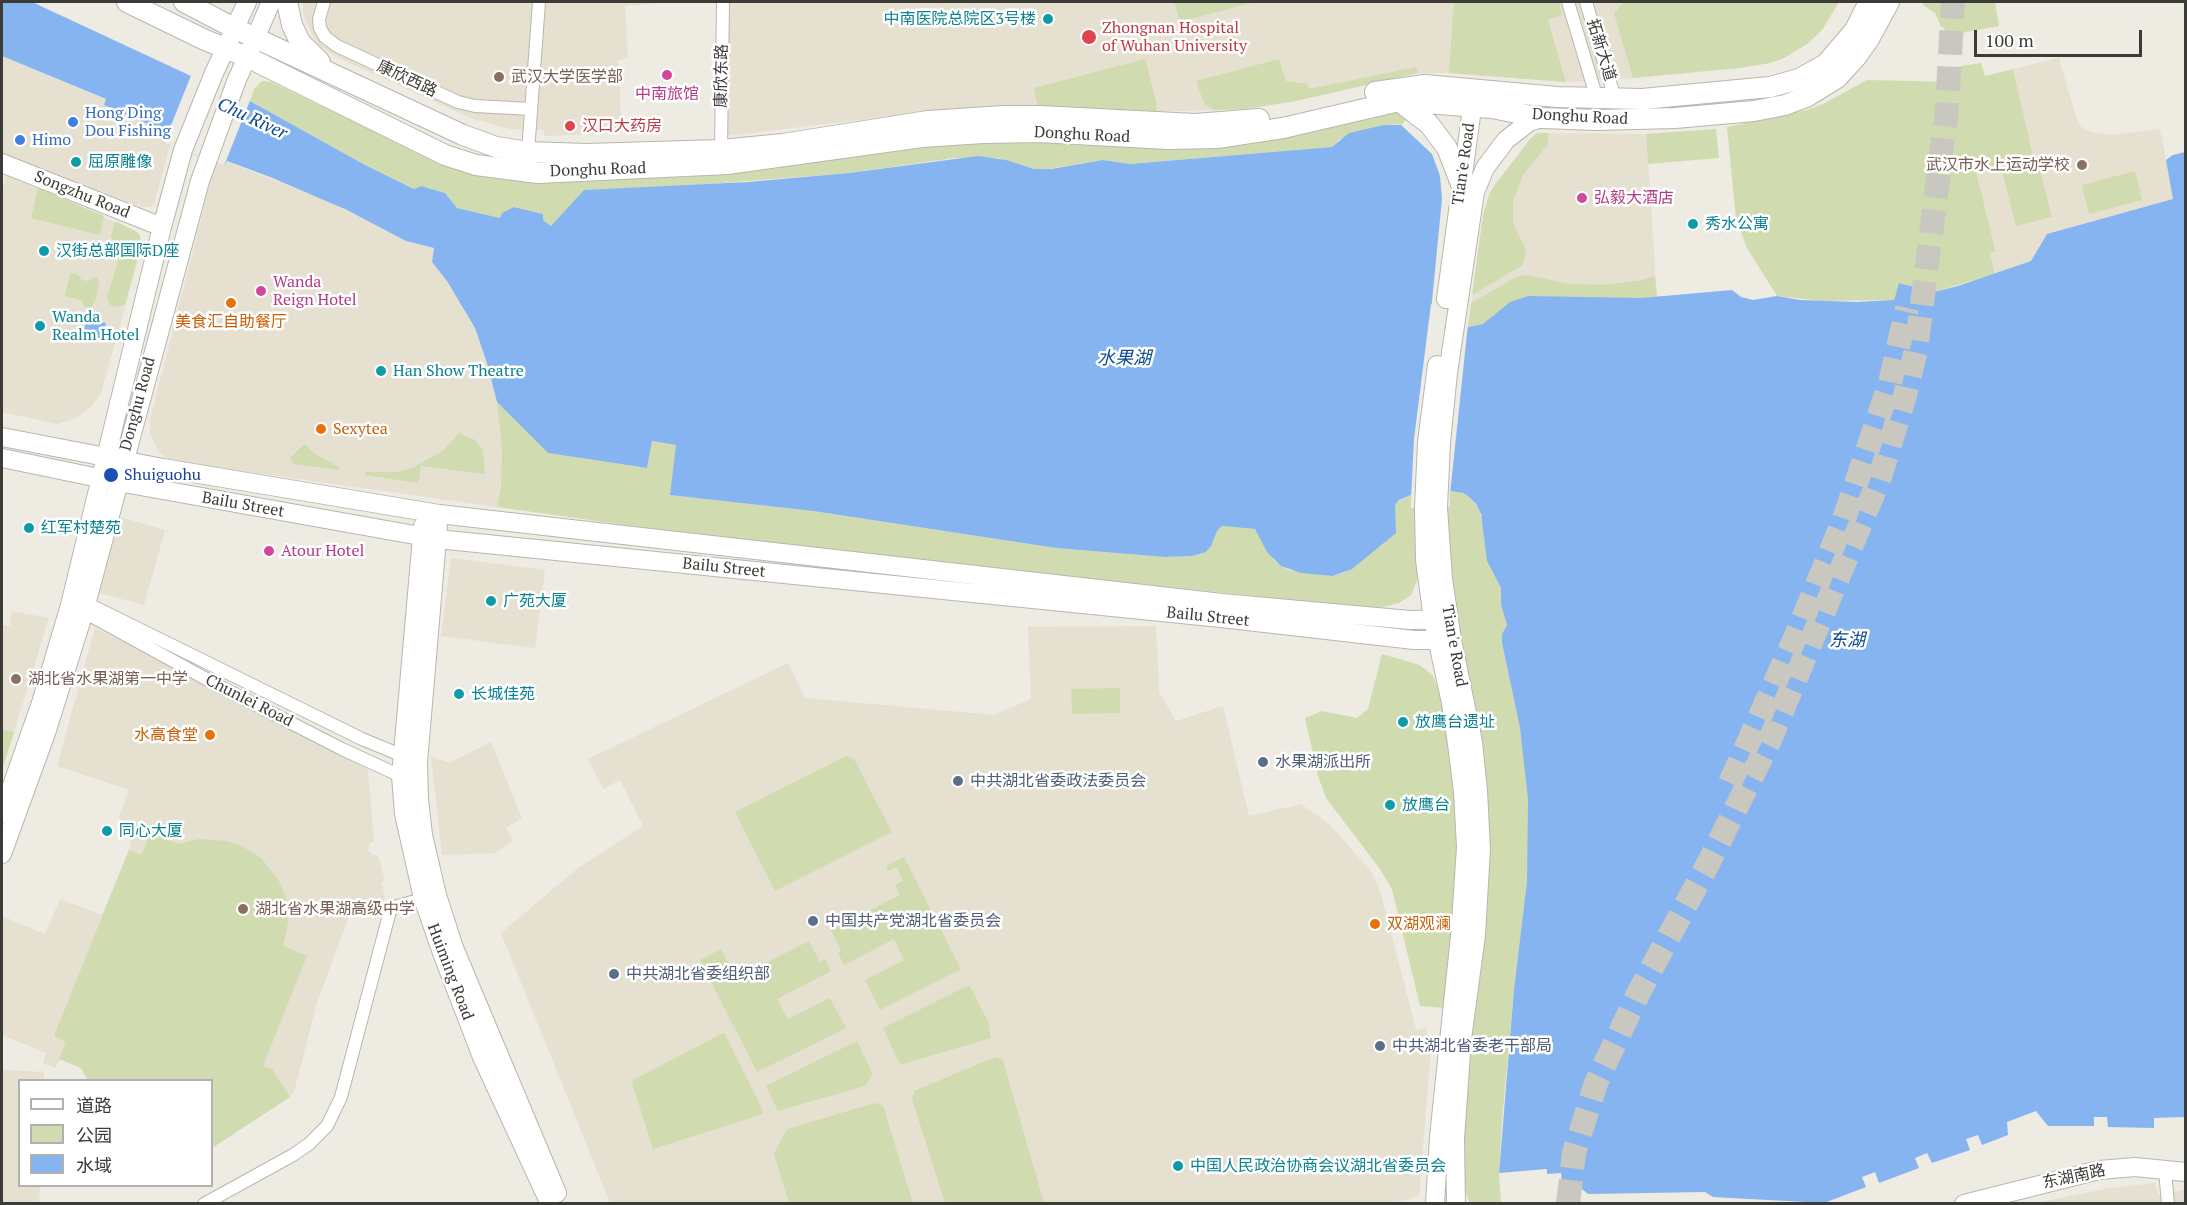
<!DOCTYPE html>
<meta charset="utf-8">
<style>
body{margin:0}
#map{position:relative;width:2187px;height:1205px;overflow:hidden;background:#edebe2;font-family:"PT Serif","Noto Sans SC",serif}
canvas{display:block}
.frame{position:absolute;inset:0;border:3px solid #3b3b37;pointer-events:none}
.legend{position:absolute;left:18px;top:1079px;width:195px;height:108px;box-sizing:border-box;background:#fff;border:2px solid #b1b1af;margin:0;padding:8px 10px;list-style:none;font-size:18px;color:#3b3b37}
.legend li{display:flex;align-items:center;gap:12px;height:30px}
.legend b{width:30px;border:2px solid #b1b1af}
.scale{position:absolute;left:1974px;top:30px;width:168px;height:27px;box-sizing:border-box;border:3px solid #3b3b37;border-top:0;padding-left:8px;font-size:18px;line-height:21px;white-space:nowrap;color:#3b3b37;-webkit-text-stroke:4px #fff;paint-order:stroke}
</style>
<div id="map">
<canvas width="2187" height="1205"></canvas>
<div class="frame"></div>
<ul class="legend">
<li><b style="height:8px;background:#fff"></b>道路</li>
<li><b style="height:16px;background:#d0dcaf"></b>公园</li>
<li><b style="height:16px;background:#86b4f1"></b>水域</li>
</ul>
<div class="scale">100 m</div>
</div>
<script>
const c = document.querySelector('canvas').getContext('2d');
c.lineJoin = 'round';
function fillPath(path, color) { c.fillStyle = color; c.fill(path, 'evenodd'); }
const toPath = rows => new Path2D(rows.map(r => 'M' + r).join(''));
function stroke(path, color, width, dash) { c.strokeStyle = color; c.lineWidth = width; c.lineCap = dash ? 'butt' : 'round'; c.setLineDash(dash || []); c.stroke(path); }
function label(font, color, halo, rows, align = 'center') {
  c.font = font + ' "PT Serif","Noto Sans SC",serif'; c.lineWidth = 5; c.setLineDash([]); c.textBaseline = 'middle'; c.strokeStyle = halo; c.fillStyle = color; for (const [text, x, y, turn = 0] of rows) {
    c.save(); c.translate(x, y); c.rotate((+turn || 0) * Math.PI / 180); c.textAlign = isNaN(turn) ? turn : align; if (halo) c.strokeText(text, 0, 0); c.fillText(text, 0, 0); c.restore();
  }
}
const built = toPath([
 [303,2,672,2,625,6,628,58,618,60,622,133,544,136,544,130,510,129,473,119,336,57,319,45,310,31,303,13],
 [727,2,1839,2,1822,30,1807,44,1782,59,1770,63,1739,68,1633,78,1566,82,1449,73,1418,73,1296,101,1245,109,1121,113,1018,106,949,109,726,136],
 [2,56,106,100,104,105,168,134,165,143,170,145,154,204,150,207,142,207,60,177,2,153],
 [2059,58,2077,120,2081,127,2092,132,2112,135,2160,129,2174,199,2047,234,2031,261,1995,274,1990,253,1996,251,1976,170,2033,156,2013,69],
 [1537,133,1646,134,1657,298,1614,299,1468,327,1487,201,1495,183],
 [226,161,327,201,390,231,406,241,434,248,432,262,447,281,475,328,487,363,497,402,502,448,501,485,497,507,171,461,159,452,150,434,150,420,215,163,224,166],
 [6,175,133,230,140,236,141,241,140,254,101,393,92,406,76,418,57,424,2,412,2,193],
 [120,517,165,530,144,605,99,593],
 [451,558,545,570,535,648,441,636],
 [12,611,49,618,2,770,2,625,10,626],
 [1156,626,1159,692,1176,721,1223,706,1249,816,1301,804,1330,825,1373,874,1381,894,1416,1030,1426,1028,1431,1049,1419,1196,1390,1204,610,1203,501,933,578,868,643,826,620,780,603,789,588,759,788,663,805,698,994,715,1031,699,1028,627],
 [95,628,153,656,173,669,368,769,374,841,370,843,368,850,372,855,378,855,385,881,381,882,385,897,378,918,351,910,317,1003,294,1092,290,1097,212,1148,212,1080,88,1080,81,1068,60,1059,55,1068,45,1064,43,1063,46,1053,2,1035,2,916,45,934,60,899,102,915,131,845,119,817,129,790,57,766],
 [491,742,522,818,506,828,513,840,495,853,442,855,431,756,449,763],
 [2,1070,44,1072,44,1080,20,1080,20,1186,40,1186,39,1203,2,1203],
 [2155,1183,2158,1195,2185,1189,2185,1203,2030,1204,2110,1188]
]);
const green = toPath([
 [1174,2,1254,2,1180,22],
 [1454,2,1559,2,1562,15,1548,20,1566,82,1449,73],
 [1624,2,1839,2,1822,30,1807,44,1782,59,1770,63,1739,68,1633,78,1614,13],
 [1923,2,1995,2,1999,26,1951,35,1940,25,1935,13,1923,5],
 [1145,59,1156,101,1157,112,1121,113,1038,107,1034,88],
 [1279,59,1286,81,1308,84,1309,89,1416,67,1418,73,1296,101,1245,109,1214,110,1204,103,1196,81],
 [1981,63,1985,76,2013,69,2033,156,1976,171,1996,252,1990,253,1995,274,1934,292,1899,283,1894,300,1824,301,1777,296,1747,248,1736,219,1727,127,1807,110,1823,104,1867,80,1954,82,1955,67],
 [262,81,271,82,442,164,470,172,520,180,908,145,1038,137,1146,145,1398,107,1408,117,1401,125,1394,124,1340,139,1332,147,1130,164,1103,160,1042,170,1029,168,997,158,954,158,849,173,683,186,551,226,543,220,543,214,515,207,502,213,500,218,457,208,445,193,421,186,414,189,365,165,250,101,254,89],
 [1716,129,1719,158,1648,164,1646,134],
 [1537,133,1548,133,1548,144,1523,175,1513,201,1513,223,1526,250,1523,265,1472,295,1483,215,1490,192,1530,139],
 [2038,162,2052,217,2016,226,2002,171],
 [2135,171,2142,200,2089,214,2082,185],
 [38,188,104,216,100,235,31,218],
 [115,221,137,232,140,236,141,244,125,304,118,307,110,305,107,298,121,251,111,237],
 [76,273,82,280,88,281,96,277,99,280,96,298,91,309,83,306,83,301,65,296,70,274],
 [1526,275,1571,284,1601,285,1638,281,1655,276,1657,298,1614,299,1528,296,1510,302,1483,324,1468,327,1471,303,1516,277],
 [497,402,549,453,647,468,652,441,677,445,671,495,813,511,1056,548,1165,557,1192,556,1206,552,1209,548,1217,531,1222,526,1255,529,1275,561,1281,566,1289,570,1333,576,1346,572,1397,502,1411,495,1411,508,1419,508,1418,578,1411,595,1399,603,1383,607,1364,607,974,567,647,528,497,507,501,485,502,448],
 [459,433,475,440,483,450,485,474,421,466,418,483,365,475,365,472,398,472,414,467,443,451],
 [304,444,317,455,339,467,339,470,293,464,290,458],
 [1450,491,1463,493,1468,496,1479,509,1484,531,1487,561,1501,588,1501,605,1507,625,1502,635,1502,643,1520,728,1527,776,1529,823,1527,881,1514,989,1502,1121,1499,1173,1501,1203,1470,1203,1464,1189,1460,1169,1471,1038,1489,872,1489,820,1486,781,1450,588,1443,507,1450,507],
 [1382,654,1420,665,1433,676,1440,694,1452,756,1459,852,1445,1008,1420,1006,1392,889,1380,869,1326,798,1318,776,1305,718,1322,711,1357,718,1368,709],
 [1120,688,1120,713,1072,714,1071,689],
 [2,730,14,732,2,770],
 [846,756,854,759,892,832,775,891,735,812],
 [151,833,178,844,199,839,226,841,240,845,261,858,279,881,286,899,288,922,283,946,307,956,263,1066,272,1069,290,1097,212,1148,212,1080,88,1080,81,1068,59,1059,66,1042,54,1036,129,850,141,855],
 [904,857,961,969,880,1010,865,980,904,960,894,939,844,965,838,953,841,951,831,930,900,895,895,885,903,881,897,867,888,871,886,866],
 [809,941,820,962,825,959,831,971,777,999,788,1019,830,998,846,1028,757,1072,700,960,721,949,736,978],
 [969,985,988,1021,991,1038,903,1064,899,1062,883,1028],
 [723,1033,725,1034,763,1111,763,1114,653,1149,632,1083,633,1080],
 [857,1041,871,1070,872,1075,865,1086,778,1111,766,1086],
 [995,1057,1003,1060,1044,1203,945,1203,912,1099,914,1091],
 [875,1103,883,1106,913,1203,789,1203,774,1154,787,1129]
]);
const water = toPath([
 [2,2,32,2,191,76,250,101,365,165,414,189,421,186,445,193,457,208,500,218,502,213,514,207,543,214,543,220,551,226,584,190,748,182,849,173,978,156,1006,160,1034,169,1051,169,1103,160,1130,164,1332,147,1349,133,1384,125,1401,125,1432,154,1440,176,1442,199,1431,311,1468,327,1483,324,1510,302,1528,296,1641,298,1732,290,1741,297,1753,300,1777,296,1800,300,1857,302,1894,300,1899,283,1934,292,1958,286,2031,261,2047,234,2173,199,2166,160,2173,155,2185,152,2185,1117,2154,1118,2154,1128,2108,1127,2107,1117,2094,1117,2094,1126,2048,1126,2036,1111,2007,1122,2008,1135,1982,1145,1978,1135,1966,1139,1970,1150,1932,1163,1927,1153,1915,1158,1919,1168,1879,1183,1875,1172,1862,1177,1866,1187,1824,1203,1713,1197,1705,1192,1588,1194,1582,1189,1563,1190,1561,1173,1547,1174,1547,1169,1499,1173,1514,989,1527,881,1528,799,1520,728,1502,643,1502,634,1507,625,1501,605,1501,588,1487,561,1481,514,1476,504,1468,496,1463,493,1450,491,1411,495,1399,500,1395,505,1396,533,1352,569,1333,576,1301,573,1281,566,1267,552,1255,529,1222,526,1217,531,1211,546,1206,552,1192,556,1165,557,1056,548,813,511,670,495,676,445,652,441,647,468,548,453,497,402,487,363,475,328,447,281,432,262,434,248,406,241,347,210,270,177,227,161,224,166,164,143,168,133,104,105,106,99,2,56],
 [87,319,106,323,102,339,83,334]
]);
const pier = toPath([
 [192,73,251,98,224,166,164,143],
 [1431,304,1434,304,1436,313,1468,324,1450,494,1411,499,1414,439]
]);
const highwayTunnel = toPath([
 [1730,783,1795,638,1844,519,1890,383,1907,308],
 [1568,1204,1574,1153,1596,1083,1639,992,1709,862,1769,742,1879,480,1904,399,1916,350,1947,109,1953,2]
]);
const street = toPath([
 [324,2,319,19,320,28,325,37,337,46,458,102,475,106,531,109],
 [1568,2,1597,99],
 [1586,2,1615,99],
 [721,150,723,2],
 [528,152,539,2],
 [86,603,362,739,408,758],
 [84,612,219,686,342,749,405,778],
 [2165,1170,2168,1204],
 [204,1204,293,1155,309,1144,327,1126,341,1097,390,911,394,907,430,897]
]);
const secondary = toPath([
 [2,163,162,227],
 [1446,299,1474,94],
 [2,437,163,468,439,514,1222,603,1410,620,1448,619],
 [2,458,118,482,437,539,1221,618,1414,640,1452,640],
 [423,526,401,776,404,814,423,898,442,953,482,1057,550,1204],
 [438,527,418,762,419,800,423,835,437,895,454,948,557,1193],
 [2,814,41,703,70,605,162,227,183,150,214,73,247,2],
 [2,854,46,733,84,612,200,181,236,82,271,2],
 [1435,1204,1439,1137,1460,936,1466,847,1463,792,1457,744,1451,703,1433,619,1425,560,1424,508,1427,442,1437,365],
 [1456,1204,1455,1139,1462,1039,1476,935,1481,849,1478,791,1473,742,1452,640,1443,579,1438,508,1441,442,1448,373,1475,192,1485,168,1506,140,1529,122,1542,118],
 [1964,1204,2099,1170,2135,1167,2186,1172]
]);
const primary = toPath([
 [127,2,205,40,247,57,445,155,476,165,538,173,727,164,922,137,983,133,1039,132,1168,139,1217,138,1283,128,1399,101,1492,108,1542,118,1597,120,1675,118,1754,111,1785,105,1806,97,1837,78,1857,56,1869,39,1889,2],
 [184,2,234,28,463,135,496,147,528,152,586,154,721,150,783,144,928,121,1004,116,1040,116,1195,124,1259,119],
 [287,2,292,25,300,42,320,62],
 [1375,92,1425,85,1557,97,1642,99,1770,87,1799,79,1826,64,1855,30,1869,2],
 [1399,101,1429,124,1447,148,1461,184]
]);
const markers = [
 [1048,19,6,"#0f9aa8"],
 [1089,37,8,"#e0444e"],
 [667,75,6,"#d1479c"],
 [499,77,6,"#8d6e63"],
 [73,122,6,"#3f7fe0"],
 [570,126,6,"#e0444e"],
 [20,140,6,"#3f7fe0"],
 [76,162,6,"#0f9aa8"],
 [2082,165,6,"#8d6e63"],
 [1582,198,6,"#d1479c"],
 [1693,224,6,"#0f9aa8"],
 [44,251,6,"#0f9aa8"],
 [261,291,6,"#d1479c"],
 [231,303,6,"#e8710a"],
 [40,326,6,"#0f9aa8"],
 [381,371,6,"#0f9aa8"],
 [321,429,6,"#e8710a"],
 [111,475,8,"#1a4fb4"],
 [29,528,6,"#0f9aa8"],
 [269,551,6,"#d1479c"],
 [491,601,6,"#0f9aa8"],
 [16,679,6,"#8d6e63"],
 [459,694,6,"#0f9aa8"],
 [1403,722,6,"#0f9aa8"],
 [210,735,6,"#e8710a"],
 [1263,762,6,"#5c6f8a"],
 [958,781,6,"#5c6f8a"],
 [1390,805,6,"#0f9aa8"],
 [107,831,6,"#0f9aa8"],
 [243,909,6,"#8d6e63"],
 [813,921,6,"#5c6f8a"],
 [1375,924,6,"#e8710a"],
 [614,974,6,"#5c6f8a"],
 [1380,1046,6,"#5c6f8a"],
 [1178,1166,6,"#0f9aa8"]
];
const cultureNames = [
 ["中南医院总院区3号楼",1036,19,"right"],
 ["屈原雕像",88,162],
 ["秀水公寓",1705,224],
 ["汉街总部国际D座",56,251],
 ["Wanda",52,317],
 ["Realm Hotel",52,335],
 ["Han Show Theatre",393,371],
 ["红军村楚苑",41,528],
 ["广苑大厦",503,601],
 ["长城佳苑",471,694],
 ["放鹰台遗址",1415,722],
 ["放鹰台",1402,805],
 ["同心大厦",119,831],
 ["中国人民政治协商会议湖北省委员会",1190,1166]
];
const healthNames = [
 ["Zhongnan Hospital",1102,28],
 ["of Wuhan University",1102,46],
 ["汉口大药房",582,126]
];
const streetNames = [
 ["拓新大道",1601,50,73],
 ["康欣东路",722,76,-89],
 ["康欣西路",407,79,25],
 ["Donghu Road",1580,117,3],
 ["Donghu Road",1082,135,3],
 ["Tian'e Road",1464,164,-82],
 ["Donghu Road",598,170,-2],
 ["Songzhu Road",82,195,22],
 ["Donghu Road",138,404,-75],
 ["Bailu Street",243,505,10],
 ["Bailu Street",724,568,6],
 ["Bailu Street",1208,617,6],
 ["Tian'e Road",1454,646,80],
 ["Chunlei Road",249,701,27],
 ["Huiming Road",450,972,69],
 ["东湖南路",2074,1177,-12]
];
const educationNames = [
 ["武汉大学医学部",511,77],
 ["武汉市水上运动学校",2070,165,"right"],
 ["湖北省水果湖第一中学",28,679],
 ["湖北省水果湖高级中学",255,909]
];
const hotelNames = [
 ["中南旅馆",667,94,"center"],
 ["弘毅大酒店",1594,198],
 ["Wanda",273,282],
 ["Reign Hotel",273,300],
 ["Atour Hotel",281,551]
];
const shopNames = [
 ["Hong Ding",85,113],
 ["Dou Fishing",85,131],
 ["Himo",32,140]
];
const foodNames = [
 ["美食汇自助餐厅",231,322,"center"],
 ["Sexytea",333,429],
 ["水高食堂",198,735,"right"],
 ["双湖观澜",1387,924]
];
const transitNames = [
 ["Shuiguohu",124,475]
];
const serviceNames = [
 ["水果湖派出所",1275,762],
 ["中共湖北省委政法委员会",970,781],
 ["中国共产党湖北省委员会",825,921],
 ["中共湖北省委组织部",626,974],
 ["中共湖北省委老干部局",1392,1046]
];
const waterNames = [
 ["Chu River",252,119,25],
 ["水果湖",1124,359],
 ["东湖",1847,641]
];
fillPath(built, '#e5e0d0');
fillPath(green, '#d0dcaf');
fillPath(water, '#86b4f1');
fillPath(pier, '#edebe2');
stroke(highwayTunnel, '#c9c8c0', 24, [24, 12]);
stroke(street, '#b8b6ae', 14);
stroke(secondary, '#b8b6ae', 20);
stroke(primary, '#b8b6ae', 22);
stroke(street, '#fff', 12);
stroke(secondary, '#fff', 18);
stroke(primary, '#fff', 20);
for (const [x, y, r, color] of markers) { const dot = new Path2D(); dot.arc(x, y, r, 0, 2 * Math.PI); c.fillStyle = color; c.fill(dot); stroke(dot, '#fff', 2); }
label('16px', '#0d838f', '#fff', cultureNames, 'left');
label('16px', '#be3a42', '#fff', healthNames, 'left');
label('16px', '#3b3b37', '#fff', streetNames);
label('16px', '#785e54', '#fff', educationNames, 'left');
label('16px', '#b23c85', '#fff', hotelNames, 'left');
label('16px', '#366cbe', '#fff', shopNames, 'left');
label('16px', '#c56008', '#fff', foodNames, 'left');
label('16px', '#164399', '#fff', transitNames, 'left');
label('16px', '#4e5e75', '#fff', serviceNames, 'left');
label('italic 18px', '#0c4a91', '#fff', waterNames);
</script>
